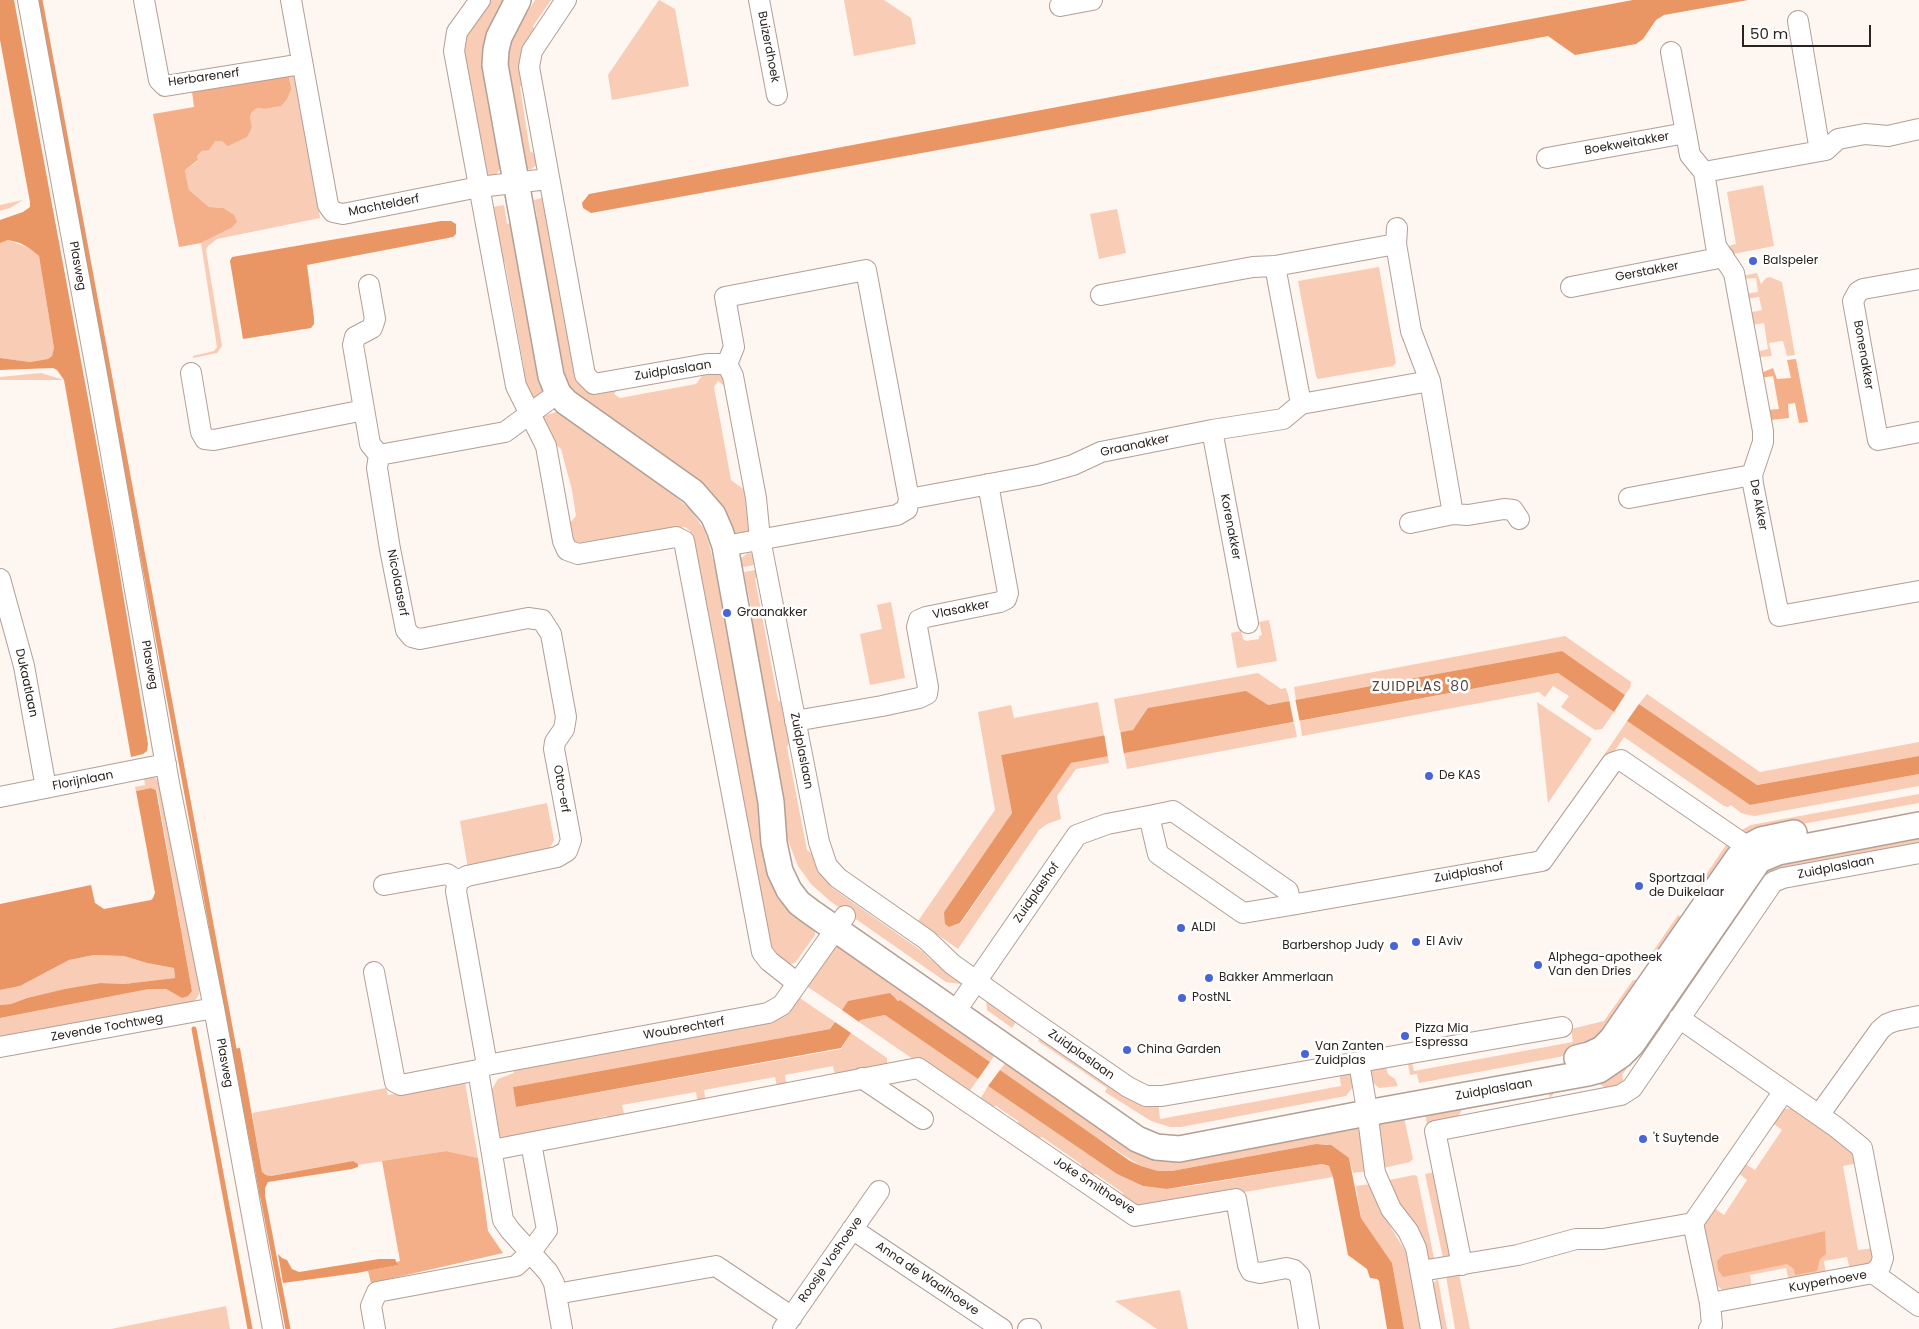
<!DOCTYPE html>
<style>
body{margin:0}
#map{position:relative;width:1919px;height:1329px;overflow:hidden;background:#fef6f1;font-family:Poppins,sans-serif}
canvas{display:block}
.scale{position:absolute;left:1742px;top:25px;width:129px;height:22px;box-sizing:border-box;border:2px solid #2b231f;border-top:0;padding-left:6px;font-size:15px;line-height:18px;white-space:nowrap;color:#2b231f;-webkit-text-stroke:4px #fff;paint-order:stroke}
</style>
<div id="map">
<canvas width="1919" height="1329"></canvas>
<div class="scale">50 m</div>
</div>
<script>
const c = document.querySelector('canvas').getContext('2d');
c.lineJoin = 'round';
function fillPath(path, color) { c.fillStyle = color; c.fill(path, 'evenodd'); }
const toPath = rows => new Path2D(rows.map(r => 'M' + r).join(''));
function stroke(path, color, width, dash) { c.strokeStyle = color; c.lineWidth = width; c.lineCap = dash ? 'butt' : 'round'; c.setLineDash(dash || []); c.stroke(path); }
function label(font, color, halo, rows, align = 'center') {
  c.font = font + ' Poppins,sans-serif'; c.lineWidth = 5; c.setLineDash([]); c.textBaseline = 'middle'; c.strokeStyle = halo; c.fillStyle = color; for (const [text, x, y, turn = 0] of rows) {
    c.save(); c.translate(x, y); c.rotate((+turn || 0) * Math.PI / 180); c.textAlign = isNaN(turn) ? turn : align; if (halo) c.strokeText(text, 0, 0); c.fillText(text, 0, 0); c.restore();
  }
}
const green = toPath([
 [485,0,511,0,500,169,495,176,485,178,459,39],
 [535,0,551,0,533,26,536,34,526,79,520,87,530,151,539,157,538,164,530,170,526,168,506,59,511,39],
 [659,0,675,9,689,86,612,100,608,75],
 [844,0,884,0,911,18,916,44,854,56],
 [294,71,320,218,217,239,208,246,206,250,222,346,217,353,193,358,193,356,214,351,217,347,201,243,231,228,223,208,209,207,189,190,185,170,198,161,197,156,202,151,209,149,214,141,222,141,252,127,250,117,252,112,257,108,265,109,281,106,288,73],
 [1763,185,1774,246,1728,255,1724,247,1736,244,1727,192],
 [545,197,581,380,620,386,614,394,620,398,696,384,707,369,722,374,725,386,718,381,714,387,731,480,746,491,753,530,743,538,732,535,727,518,716,498,694,480,573,392,567,384,563,376,532,218,537,217,534,200],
 [23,200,10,208,0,211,0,205],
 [504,205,507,224,512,223,545,393,536,401,530,399,520,376,524,368,505,263,497,257,488,208],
 [1117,209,1126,253,1099,259,1090,214],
 [8,240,29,248,39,256,54,348,52,356,48,359,30,362,0,358,0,243],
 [1379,267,1396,363,1393,366,1318,379,1316,376,1298,281],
 [1757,273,1761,284,1766,278,1770,277,1782,282,1795,355,1787,356,1783,341,1769,343,1772,356,1759,357,1756,352,1768,349,1764,323,1751,325,1748,313,1762,310,1759,297,1746,299,1745,294,1758,292,1756,278,1742,279,1742,276],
 [41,373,64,380,0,380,0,377],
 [559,411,676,497,690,509,704,529,708,540,715,568,755,783,815,923,815,935,795,963,787,965,773,954,767,944,690,531,685,527,569,544,568,525,576,516,572,490,561,449,548,438,542,420,544,416],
 [748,553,755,554,760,564,738,568,740,559],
 [761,569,761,572,755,579,778,700,785,705,791,738,787,747,807,850,814,855,829,879,831,887,923,952,931,960,939,962,964,981,960,984,946,982,830,901,811,884,798,866,787,838,747,619,753,618,744,572],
 [891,602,905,678,870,685,860,634,882,629,877,605],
 [1269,620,1277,661,1237,668,1231,633,1241,631,1243,639,1246,641,1259,639,1259,636,1262,635,1259,622],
 [1565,636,1631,682,1630,688,1625,695,1562,651,1296,700,1294,687],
 [1258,673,1281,689,1286,688,1290,701,1120,733,1114,699],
 [1558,673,1614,712,1602,729,1595,730,1561,707,1569,696,1553,686,1545,697,1539,692,1302,736,1300,721],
 [1647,694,1760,772,1919,742,1919,756,1757,785,1639,704],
 [1098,702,1104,736,1001,755,1012,813,944,912,949,927,961,923,1071,763,1108,756,1109,763,1076,769,1057,796,1061,819,1047,824,1039,830,958,949,918,921,995,810,978,712,1011,705,1014,718],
 [1537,702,1592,739,1548,803],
 [1627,721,1750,805,1919,774,1919,786,1755,816,1748,815,1741,813,1731,805,1728,807,1724,806,1624,737,1606,764,1602,765,1600,761],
 [1294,722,1297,737,1127,769,1124,753],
 [152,776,160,781,200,983,199,994,195,1001,190,1004,0,1042,0,1018,149,989,166,989,182,998,192,991,157,790,151,788,136,791,135,787,145,785,144,778],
 [1919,794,1919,803,1785,827,1757,838,1738,832,1751,825],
 [547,803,554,840,549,850,468,868,460,821],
 [1919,829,1919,844,1796,867,1689,988,1679,982,1762,866],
 [1728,842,1732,852,1699,894,1695,891],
 [1678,915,1683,919,1657,967,1647,960],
 [838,944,998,1050,990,1062,900,1000,899,1001,894,998,848,1001,842,1010,805,985,834,946],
 [94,955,124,956,147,963,174,968,175,978,124,984,99,983,27,998,11,1004,0,1005,0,990,20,986,69,960],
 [1633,980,1638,980,1645,985,1586,1050,1559,1057,1419,1083,1417,1074,1410,1075,1407,1059,1411,1058,1414,1071,1573,1042,1571,1029,1604,1021],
 [797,996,835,1022,830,1029,513,1087,516,1107,841,1049,851,1033,887,1058,887,1070,836,1080,833,1066,785,1075,787,1089,778,1090,775,1077,704,1090,706,1103,698,1105,696,1092,622,1105,625,1118,608,1121,607,1116,598,1118,598,1123,505,1140,500,1137,492,1095,492,1089,498,1079,514,1073,513,1068],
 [986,997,1018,1019,1012,1028,987,1010],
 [1666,1000,1676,1007,1658,1034,1650,1035,1622,1075,1624,1084,1608,1090,1600,1084,1554,1093,1550,1098,1549,1094,1462,1110,1457,1118,1427,1124,1424,1108,1581,1079],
 [885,1015,978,1079,969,1092,929,1070,859,1022,860,1020],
 [1042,1035,1158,1101,1160,1119,1341,1086,1339,1072,1349,1071,1356,1079,1353,1087,1346,1096,1181,1127,1170,1127,1151,1121,1105,1092,1107,1088,1038,1041],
 [1006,1062,1064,1101,1063,1103,1073,1110,1074,1109,1137,1145,1356,1127,1360,1132,1368,1171,1353,1173,1349,1158,1327,1144,1316,1144,1172,1171,1158,1171,1141,1166,1086,1131,1000,1070],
 [1385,1064,1388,1074,1395,1079,1398,1086,1379,1088,1371,1081,1370,1071,1371,1068],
 [465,1082,478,1158,446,1151,358,1165,353,1161,271,1176,266,1175,262,1172,252,1113,386,1088,388,1095],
 [988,1086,1117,1174,1143,1186,1167,1189,1191,1186,1322,1164,1330,1167,1333,1177,1145,1209,1125,1202,1123,1193,1096,1174,1088,1176,1083,1172,1081,1164,1042,1137,1035,1139,1019,1129,1018,1121,996,1106,988,1107,979,1101],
 [1799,1107,1852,1144,1859,1163,1843,1166,1858,1250,1874,1248,1876,1254,1867,1267,1850,1270,1847,1257,1824,1261,1826,1275,1789,1281,1786,1268,1750,1275,1752,1288,1726,1293,1714,1283,1703,1221,1713,1207,1724,1215,1747,1180,1737,1172,1744,1163,1755,1170,1782,1130,1771,1122,1779,1110],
 [1403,1113,1413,1159,1410,1162,1383,1168,1377,1126,1380,1120],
 [1436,1172,1451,1261,1444,1262,1425,1174],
 [1414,1175,1417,1176,1435,1263,1428,1260,1385,1181],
 [1370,1184,1382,1213,1407,1254,1422,1329,1404,1329,1392,1263,1361,1218,1356,1186],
 [1459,1274,1470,1329,1455,1329,1446,1276],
 [1438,1279,1447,1329,1437,1329,1431,1285],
 [1180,1290,1188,1329,1157,1329,1115,1301],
 [226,1306,230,1329,111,1329]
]);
const forest = toPath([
 [288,73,291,89,287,99,281,106,265,109,257,108,252,112,250,117,252,127,247,137,228,146,222,141,215,141,209,150,202,151,197,156,198,160,185,170,189,190,209,207,223,208,234,215,237,222,231,228,201,243,179,247,153,114,194,107,192,91],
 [1796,359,1808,422,1799,423,1795,403,1788,404,1789,418,1770,420,1766,410,1779,409,1773,376,1760,378,1761,373,1773,368,1777,379,1791,378,1787,360],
 [446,1151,478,1158,488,1231,503,1253,371,1283,368,1271,397,1265,397,1262,400,1261,382,1161],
 [1825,1231,1826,1254,1820,1259,1817,1271,1795,1275,1794,1269,1787,1264,1723,1277,1718,1270,1717,1261,1723,1255]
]);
const water = toPath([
 [0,0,14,0,113,533,148,744,147,751,143,754,131,757,64,380,57,370,53,368,0,370,0,358,30,362,48,359,52,356,54,348,39,256,29,248,20,243,8,240,0,243,0,220,23,212,30,207,30,202,0,40],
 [1633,0,1748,0,1664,15,1656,20,1643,39,1636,44,1575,55,1548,36,1010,137,591,213,583,208,582,203,589,194],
 [441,221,451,221,456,224,456,234,453,237,307,265,314,318,314,324,311,328,243,339,230,261,232,257],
 [1562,651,1625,695,1614,712,1558,673,1071,763,960,923,949,927,945,924,944,912,1012,813,1001,755,1133,730,1148,708,1246,691,1268,705],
 [1639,704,1757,785,1919,756,1919,774,1750,805,1627,721],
 [151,788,156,790,192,991,188,996,182,998,166,989,149,989,0,1018,0,1005,11,1004,27,998,65,989,100,983,124,984,175,978,174,968,147,963,124,956,94,955,69,960,20,986,0,990,0,904,91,885,95,903,104,909,151,900,153,898,155,893,136,791],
 [890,993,898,1001,900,1000,990,1062,978,1079,885,1015,860,1020,859,1022,842,1010,848,1001],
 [835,1022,851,1033,841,1048,516,1107,513,1087,830,1029],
 [240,1048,262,1172,266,1175,271,1176,353,1161,358,1164,358,1167,352,1169,268,1182,265,1188,265,1198,260,1197,232,1049],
 [1000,1070,1130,1161,1141,1166,1158,1171,1172,1171,1316,1144,1331,1145,1349,1158,1361,1218,1392,1263,1404,1329,1387,1329,1379,1281,1377,1279,1370,1278,1367,1269,1348,1255,1333,1177,1329,1166,1322,1164,1167,1189,1143,1186,1117,1174,988,1086],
 [278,1254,282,1258,287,1260,292,1269,299,1272,379,1259,395,1259,398,1265,357,1273,283,1283]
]);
const pier = toPath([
 [1295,698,1300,723,1294,724,1289,699],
 [1120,730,1124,755,1108,758,1104,733]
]);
const stream = toPath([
 [40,0,235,1054],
 [194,1029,250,1329],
 [262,1193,288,1329]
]);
const minor = toPath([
 [28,0,98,380,169,783,214,1008,273,1329],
 [144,0,159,80,165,86,302,64],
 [291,0,328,205,333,212,343,214,479,187,548,179],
 [480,0,457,32,454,51,516,386,546,446,563,541,567,550,578,554,676,537,684,541,762,952,769,961,797,983],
 [566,0,532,51,529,67,585,375,594,384,707,364,727,364,733,376,756,498,760,539,819,842,827,866,838,878,927,940,952,964,1025,1016,1128,1087,1146,1096,1162,1096,1562,1027],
 [759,0,777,95],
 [1060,6,1092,0],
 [1798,21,1820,151],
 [1686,133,1690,155,1704,172,1716,246,1734,273,1763,431,1763,442,1752,475,1753,484,1779,616,1919,591],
 [1547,158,1686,133,1671,52],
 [1704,172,1826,150,1838,139,1865,134,1888,136,1919,129],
 [1397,228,1396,244,1411,331,1430,381,1453,514],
 [1275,266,1301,404],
 [1919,279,1863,289,1858,292,1853,301,1878,440,1919,432],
 [369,285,375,319,372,328,355,337,353,345,370,444,379,455,377,468,390,549,406,630,412,637,420,639,528,618,542,620,551,634,566,717,564,729,555,742,554,749,571,840,567,851,557,857,467,876,458,881,456,891,487,1065],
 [1571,287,1724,257],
 [1101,295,1253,267,1275,266,1396,244],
 [727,364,734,347,725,297,866,270,909,499],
 [191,373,201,432,205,439,214,440,364,410],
 [1212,430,1248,623],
 [379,455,505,432,558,393],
 [1629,498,1752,475],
 [1410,523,1453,514,1468,515,1504,509,1513,510,1519,519],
 [725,546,897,515,907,509,909,499,1038,475,1073,465,1101,452,1212,430,1283,419,1301,404,1430,381],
 [0,579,24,666,46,788],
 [795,721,882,706,919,698,927,694,928,687,917,627,919,620,926,617,1000,602,1006,599,1008,593,988,484],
 [0,797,166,764],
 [1149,816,1158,854,1243,913,1291,905],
 [384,885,447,874,458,881],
 [374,972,395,1082,401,1085,478,1070],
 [955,1012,1077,835,1107,824,1149,816,1173,811,1288,891,1291,905,1542,861,1612,763,1621,760,1729,834,1748,847,1758,859],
 [1679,1018,1836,1127,1862,1148,1883,1258,1880,1267,1873,1273,1710,1303,1693,1223],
 [0,1047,214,1008],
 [1359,1062,1367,1110,1375,1173,1391,1209,1408,1231,1416,1248,1431,1329],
 [862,1078,923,1119],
 [1819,1115,1880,1030,1887,1024,1895,1021,1919,1016],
 [492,1150,918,1068,1135,1216,1236,1199,1248,1265,1251,1271,1260,1273,1286,1268,1294,1270,1300,1276,1309,1329],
 [852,1229,1002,1329],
 [1462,1265,1435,1131,1621,1095,1632,1088,1773,882,1783,878,1919,853],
 [1421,1271,1518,1255,1576,1239,1603,1239,1693,1223,1784,1091],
 [1873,1273,1919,1306],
 [556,1294,716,1266,792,1317],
 [375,1329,371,1306,377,1292,516,1266,530,1253,547,1230,531,1143],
 [562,1329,554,1283,548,1272,510,1230,503,1220,478,1070,487,1065,768,1013,782,1005,845,916],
 [783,1329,879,1191],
 [1028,1329,1031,1329],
 [1709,1329,1712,1325,1710,1303]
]);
const tertiary = toPath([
 [518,0,499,37,496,50,495,65,551,376,558,393,566,402,693,492,713,515,720,531,725,546,771,802,774,843,780,871,789,890,799,903,811,912,1137,1139,1156,1147,1179,1149,1367,1113,1588,1073,1599,1070,1621,1055,1632,1044,1759,860,1778,852,1919,825],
 [1577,1058,1589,1055,1602,1049,1612,1039,1738,858,1748,847,1761,840,1794,833]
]);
const markers = [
 [1753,261,5,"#4864d8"],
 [727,613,5,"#4864d8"],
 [1429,776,5,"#4864d8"],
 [1639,886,5,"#4864d8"],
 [1181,928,5,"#4864d8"],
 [1416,942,5,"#4864d8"],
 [1394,946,5,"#4864d8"],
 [1538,965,5,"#4864d8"],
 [1209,978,5,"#4864d8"],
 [1182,998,5,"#4864d8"],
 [1405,1036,5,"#4864d8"],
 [1127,1050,5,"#4864d8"],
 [1305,1054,5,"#4864d8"],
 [1643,1139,5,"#4864d8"]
];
const streetNames = [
 ["Buizerdhoek",768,47,79],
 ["Herbarenerf",204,78,-8],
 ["Boekweitakker",1627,144,-10],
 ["Machtelderf",384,206,-11],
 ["Plasweg",77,266,80],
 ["Gerstakker",1647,272,-11],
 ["Bonenakker",1863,355,80],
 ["Zuidplaslaan",673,371,-9],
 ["Graanakker",1135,446,-12],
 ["De Akker",1758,505,79],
 ["Korenakker",1230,527,79],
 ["Nicolaaserf",397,583,79],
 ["Vlasakker",961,610,-11],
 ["Plasweg",149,665,80],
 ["Dukaatlaan",26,683,78],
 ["Zuidplaslaan",801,751,79],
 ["Florijnlaan",83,781,-11],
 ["Otto-erf",561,789,80],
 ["Zuidplaslaan",1836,868,-11],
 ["Zuidplashof",1469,873,-10],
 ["Zuidplashof",1037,893,-55],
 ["Zevende Tochtweg",107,1028,-10],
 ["Woubrechterf",684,1029,-10],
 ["Zuidplaslaan",1081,1055,35],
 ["Plasweg",224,1063,80],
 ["Zuidplaslaan",1494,1090,-10],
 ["Joke Smithoeve",1094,1186,33],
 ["Roosje Voshoeve",831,1260,-55],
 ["Anna de Waalhoeve",927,1279,34],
 ["Kuyperhoeve",1828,1282,-10]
];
const poiNames = [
 ["Balspeler",1763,261],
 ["Graanakker",737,613],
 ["De KAS",1439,776],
 ["Sportzaal",1649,879],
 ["de Duikelaar",1649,893],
 ["ALDI",1191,928],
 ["El Aviv",1426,942],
 ["Barbershop Judy",1384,946,"right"],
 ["Alphega-apotheek",1548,958],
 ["Van den Dries",1548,972],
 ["Bakker Ammerlaan",1219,978],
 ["PostNL",1192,998],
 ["Pizza Mia",1415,1029],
 ["Espressa",1415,1043],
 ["Van Zanten",1315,1047],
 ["Zuidplas",1315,1061],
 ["China Garden",1137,1050],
 ["'t Suytende",1653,1139]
];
const neighbourhoodNames = [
 ["ZUIDPLAS '80",1421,687]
];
fillPath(green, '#f8ccb5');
fillPath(forest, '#f4ae88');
fillPath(water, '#ea9564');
fillPath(pier, '#fef6f1');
stroke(stream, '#ea9564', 5);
stroke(minor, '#b29f95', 22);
stroke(tertiary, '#b29f95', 28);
stroke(minor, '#fff', 20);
stroke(tertiary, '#fff', 25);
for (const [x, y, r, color] of markers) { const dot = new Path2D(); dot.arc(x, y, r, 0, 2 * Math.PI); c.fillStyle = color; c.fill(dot); stroke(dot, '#fff', 2); }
label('12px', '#2b231f', '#fff', streetNames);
label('12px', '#2b231f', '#fff', poiNames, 'left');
c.letterSpacing = '1px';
label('14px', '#56463d', '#fff', neighbourhoodNames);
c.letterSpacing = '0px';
</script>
